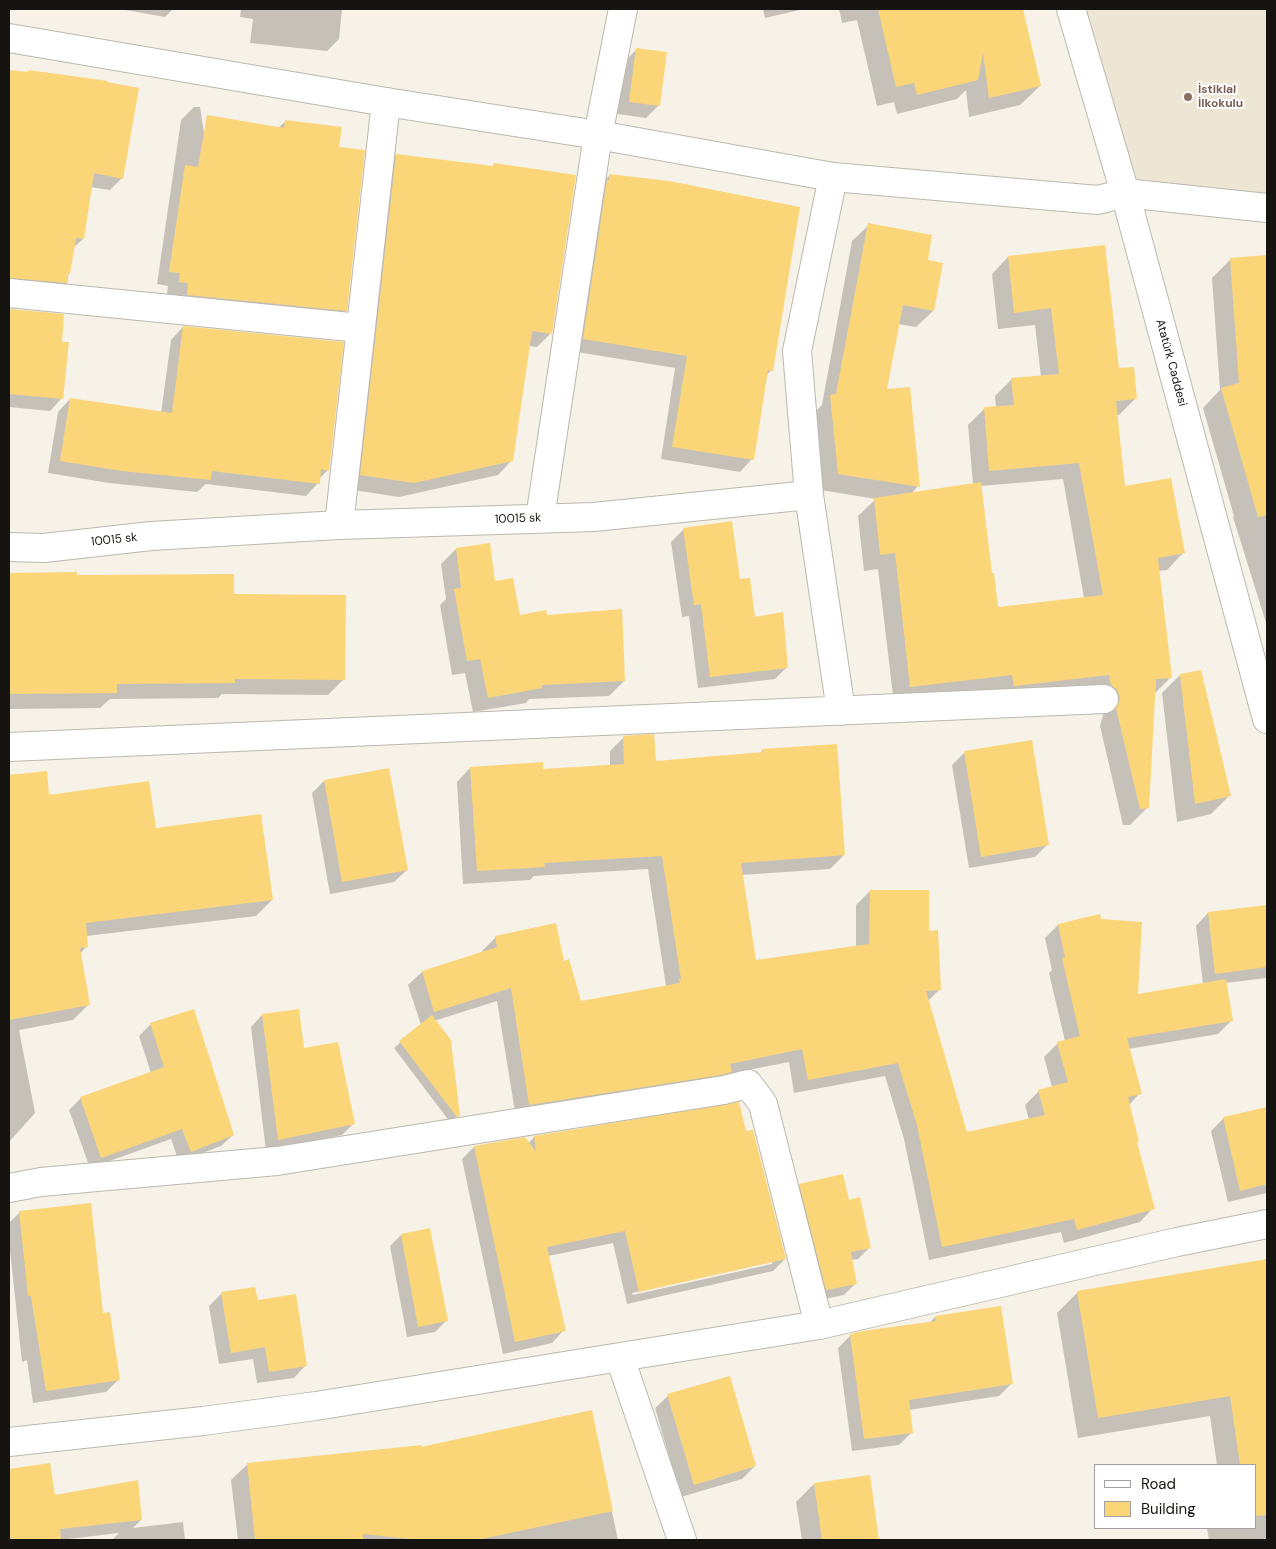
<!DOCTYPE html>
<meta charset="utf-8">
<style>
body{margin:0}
#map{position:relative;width:1276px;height:1549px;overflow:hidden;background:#f7f2e8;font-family:"DM Sans",sans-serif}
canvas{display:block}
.frame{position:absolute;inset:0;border:10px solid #161410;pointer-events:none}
.legend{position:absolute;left:1094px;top:1464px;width:162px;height:65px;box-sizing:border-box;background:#fff;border:1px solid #a2a19f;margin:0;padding:6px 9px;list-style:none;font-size:15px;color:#161410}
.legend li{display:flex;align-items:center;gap:10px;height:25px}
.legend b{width:25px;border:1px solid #a2a19f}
</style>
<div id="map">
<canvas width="1276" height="1549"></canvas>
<div class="frame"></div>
<ul class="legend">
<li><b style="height:6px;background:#fff"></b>Road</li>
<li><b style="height:14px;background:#fad678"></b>Building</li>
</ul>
</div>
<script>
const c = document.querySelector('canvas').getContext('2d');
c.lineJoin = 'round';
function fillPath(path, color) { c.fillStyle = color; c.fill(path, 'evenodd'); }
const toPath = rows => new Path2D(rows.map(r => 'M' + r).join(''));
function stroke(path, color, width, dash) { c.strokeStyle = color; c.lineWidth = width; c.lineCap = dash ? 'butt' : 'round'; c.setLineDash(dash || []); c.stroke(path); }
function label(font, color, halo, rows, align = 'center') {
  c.font = font + ' "DM Sans",sans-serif'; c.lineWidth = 4; c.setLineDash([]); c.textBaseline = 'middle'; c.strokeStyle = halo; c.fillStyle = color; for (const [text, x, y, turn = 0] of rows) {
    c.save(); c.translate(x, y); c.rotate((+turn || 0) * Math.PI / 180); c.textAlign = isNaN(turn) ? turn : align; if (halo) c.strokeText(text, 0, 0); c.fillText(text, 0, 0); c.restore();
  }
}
const built = toPath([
 [1086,9,1267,9,1267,195,1130,185]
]);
const shadow = toPath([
 [120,9,173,9,165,17],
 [241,9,342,9,339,39,327,51,250,43,253,19,240,17],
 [763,9,804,9,765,18],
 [839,9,1022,9,1040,86,1020,105,969,117,966,90,957,99,897,114,894,102,877,106,857,20,842,23],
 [637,49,659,105,646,118,617,114,624,62],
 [9,71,26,73,29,71,122,178,110,190,90,187,83,239,73,248,67,283,55,295,10,290,13,269,9,268],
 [194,107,200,107,219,229,278,128,286,121,338,148,346,310,333,323,175,307,176,295,167,294,168,286,157,284,181,120],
 [396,155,491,167,494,165,551,333,537,347,528,346,512,460,498,475,399,497,347,489,382,169],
 [610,175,772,370,765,376,752,459,740,472,661,459,675,368,571,351,597,188],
 [869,225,926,261,933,311,916,327,898,324,886,390,918,486,911,494,973,484,968,425,984,409,996,408,995,396,1012,379,1041,377,1035,325,998,329,992,274,1008,257,1118,370,1136,398,1119,415,1117,415,1124,488,1183,553,1167,570,1158,571,1170,678,1154,694,1147,808,1130,825,1123,825,1100,726,1103,715,1100,707,894,704,878,569,864,571,858,516,876,499,821,490,814,413,822,405,852,241],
 [1063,479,1084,598,997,609,991,575,981,486],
 [1267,256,1267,626,1233,517,1234,516,1203,408,1220,390,1212,278,1231,259],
 [9,310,63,315,60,343,62,398,50,411,9,407],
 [183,327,328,470,319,479,318,483,306,496,206,484,197,492,109,483,48,473,58,412,70,399,161,413,171,340],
 [684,529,739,581,754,618,787,667,775,679,698,688,689,616,682,617,671,542],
 [456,549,494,583,519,617,546,616,624,681,609,696,529,699,526,703,473,712,465,673,452,675,440,605,446,599,441,564],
 [76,573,76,576,233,596,344,679,328,695,222,694,218,698,110,699,100,708,9,709,9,574],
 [1180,675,1230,795,1211,814,1177,822,1162,693],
 [624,737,654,763,759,754,763,750,844,855,830,869,741,875,755,961,856,947,856,905,870,891,927,932,940,989,928,1001,966,1133,1029,1120,1025,1105,1039,1091,1052,1087,1044,1057,1058,1043,1065,1041,1049,973,1052,970,1045,938,1058,925,1137,995,1203,984,1196,926,1208,913,1267,906,1267,978,1225,983,1232,1020,1218,1034,1128,1049,1140,1093,1129,1105,1138,1141,1136,1143,1153,1208,1140,1222,1064,1243,1061,1232,929,1260,904,1139,885,1076,794,1093,789,1062,728,1074,717,1085,516,1118,497,1001,434,1021,458,1116,450,1122,394,1048,421,1025,408,985,422,972,482,953,482,951,496,937,563,963,580,1002,666,986,648,869,534,876,530,880,463,884,457,782,470,768,541,770,610,766,610,751],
 [1031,742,1048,844,1035,857,969,868,952,765,964,753],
 [324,781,407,870,394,882,330,894,312,793],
 [48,791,48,796,155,830,272,900,256,916,86,936,86,947,80,954,89,1004,73,1020,19,1030,35,1113,9,1142,9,795],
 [298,1011,303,1050,354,1123,342,1135,266,1151,251,1027,262,1015],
 [151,1024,233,1135,221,1146,179,1162,171,1139,90,1168,69,1110,81,1098,151,1073,139,1036],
 [1267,1108,1267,1193,1228,1202,1211,1131,1224,1118],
 [745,1133,785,1259,773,1271,627,1304,613,1243,548,1256,564,1330,552,1343,503,1354,462,1159,474,1147,528,1144,534,1137],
 [772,1261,772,1264,633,1295,632,1293],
 [800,1185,848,1201,870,1247,858,1259,851,1260,856,1283,844,1295,815,1301,789,1196],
 [20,1212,101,1314,119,1379,106,1392,33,1403,27,1360,22,1362,9,1241,9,1223],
 [401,1235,447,1320,435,1332,407,1337,390,1246],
 [1267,1260,1267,1540,1209,1540,1207,1528,1255,1528,1255,1465,1217,1465,1210,1416,1078,1438,1057,1313,1078,1292],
 [221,1294,257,1301,306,1365,294,1378,257,1383,253,1359,219,1364,209,1306],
 [935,1317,1011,1384,999,1396,909,1410,912,1432,899,1445,852,1451,838,1348,851,1335,929,1323],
 [668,1396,755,1466,742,1479,681,1497,655,1408],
 [591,1412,618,1540,238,1540,231,1480,248,1464,420,1449],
 [49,1465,54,1497,141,1520,133,1528,183,1522,185,1540,112,1540,119,1533,60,1540,9,1540,9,1471],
 [869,1476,878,1540,802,1540,796,1502,814,1484]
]);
const building = toPath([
 [878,9,1023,9,1041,86,989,98,983,53,978,80,917,95,914,83,896,87],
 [636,48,667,52,660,106,629,102],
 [9,70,28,72,28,70,108,81,107,82,139,88,123,179,94,173,84,239,76,238,70,274,68,274,67,283,9,278],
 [207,115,284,128,285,120,342,127,339,147,365,150,347,311,187,295,188,283,179,282,180,273,169,272,185,165,198,167],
 [396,154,493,166,494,163,576,175,552,334,532,331,513,461,414,483,360,475],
 [609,174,669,181,800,207,773,371,768,370,754,460,672,447,687,356,583,339,607,180,609,180],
 [868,223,932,235,928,260,943,263,934,311,903,305,887,389,910,387,920,487,838,474,830,395,836,394],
 [1105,245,1119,368,1134,367,1137,399,1116,401,1125,486,1171,478,1185,553,1158,558,1172,678,1156,679,1149,808,1140,809,1116,708,1120,698,1117,690,1111,685,1109,675,1014,686,1012,675,910,687,895,553,880,555,874,498,981,482,992,573,994,573,998,607,1103,595,1079,463,989,471,984,407,1014,405,1011,378,1059,374,1051,308,1014,313,1008,256],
 [1267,255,1267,515,1258,517,1221,388,1239,383,1230,258],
 [9,309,64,314,62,342,69,342,63,399,9,394],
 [183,326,344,342,329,471,321,469,320,484,212,471,211,480,122,471,60,461,70,398,172,413],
 [732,521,740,579,750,578,755,617,783,612,788,668,710,677,701,604,694,605,683,528],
 [490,543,495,581,513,578,520,615,546,610,547,615,622,609,625,681,542,685,542,688,488,698,480,659,467,661,454,589,461,588,456,548],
 [77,572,77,575,234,574,234,594,346,595,345,680,235,679,235,683,117,684,117,693,9,694,9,573],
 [1201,670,1231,796,1195,804,1180,674],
 [654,734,656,761,763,752,762,749,837,744,845,855,741,863,756,960,869,944,870,890,929,890,929,931,938,930,941,990,926,991,967,1132,1045,1115,1038,1090,1068,1082,1057,1042,1080,1036,1062,958,1065,958,1058,924,1100,914,1101,919,1142,922,1138,994,1226,979,1233,1021,1127,1038,1142,1094,1128,1097,1139,1142,1137,1142,1155,1209,1077,1230,1074,1219,942,1247,917,1125,898,1063,808,1080,802,1049,730,1064,732,1072,721,1075,529,1105,511,988,434,1012,422,971,497,947,495,936,556,923,564,961,569,959,581,1001,680,983,679,979,681,979,662,856,544,863,545,867,477,871,470,767,543,762,543,769,624,764,623,736],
 [1032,740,1049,845,981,857,964,751],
 [389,768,408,870,342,882,324,780],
 [47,771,49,795,149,781,156,828,261,814,273,900,86,923,88,947,80,948,90,1005,9,1020,9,775],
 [1267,905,1267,967,1215,974,1208,912],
 [194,1009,234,1135,191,1152,182,1129,101,1158,80,1097,164,1067,150,1023],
 [299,1009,304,1048,338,1042,355,1124,278,1140,262,1014],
 [432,1015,451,1040,460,1116,457,1117,399,1041],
 [739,1102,746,1131,753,1130,786,1259,639,1292,625,1231,547,1247,566,1331,515,1342,474,1146,525,1137,536,1152,534,1136],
 [1267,1107,1267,1184,1240,1191,1223,1117],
 [843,1174,849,1200,860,1197,871,1248,851,1252,857,1284,826,1290,799,1184],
 [91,1203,103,1313,110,1312,120,1380,46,1391,31,1296,28,1296,19,1211],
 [430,1228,448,1321,418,1327,401,1234],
 [1267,1259,1267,1515,1255,1516,1255,1465,1240,1465,1230,1396,1098,1418,1077,1291],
 [255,1287,258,1300,296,1294,307,1366,269,1372,265,1347,231,1353,221,1292],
 [1001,1306,1013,1384,909,1400,913,1433,864,1439,850,1334,863,1331,936,1321,935,1316],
 [730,1376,756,1466,694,1485,667,1394],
 [592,1410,613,1511,477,1540,419,1540,363,1534,363,1540,255,1540,247,1463,422,1445,421,1447],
 [50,1463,55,1495,138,1480,142,1520,60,1529,61,1540,9,1540,9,1469],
 [870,1475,879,1540,822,1540,814,1483]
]);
const street = toPath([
 [9,293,360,328],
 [809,495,797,351,833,177],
 [540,518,598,135,623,9],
 [339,525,386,102],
 [9,547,44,548,151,536,339,525,594,517,809,495,841,711],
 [9,747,1104,699],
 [9,1188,41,1182,277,1161,724,1090,748,1084,763,1104,819,1325],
 [620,1358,682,1540]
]);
const secondary = toPath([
 [1071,9,1125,193,1267,719],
 [9,38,386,102,598,135,833,177,1098,200,1125,193,1267,208],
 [9,1442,203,1421,316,1406,819,1325,1177,1242,1267,1224]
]);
const markers = [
 [1188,97,5,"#8d6e63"]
];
const educationNames = [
 ["İstiklal",1198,90],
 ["İlkokulu",1198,104]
];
const streetNames = [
 ["Atatürk Caddesi",1171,363,75],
 ["10015 sk",518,519,-2],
 ["10015 sk",114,540,-6]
];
fillPath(built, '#ede6d4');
fillPath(shadow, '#0003');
fillPath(building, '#fad678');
stroke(street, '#bcb8ae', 30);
stroke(secondary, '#bcb8ae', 30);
stroke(street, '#fff', 28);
stroke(secondary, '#fff', 28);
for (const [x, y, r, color] of markers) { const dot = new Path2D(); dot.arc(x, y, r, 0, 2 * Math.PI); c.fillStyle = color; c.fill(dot); stroke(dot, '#fff', 2); }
label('bold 12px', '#785e54', '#fff', educationNames, 'left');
label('12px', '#161410', '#fff', streetNames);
</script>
